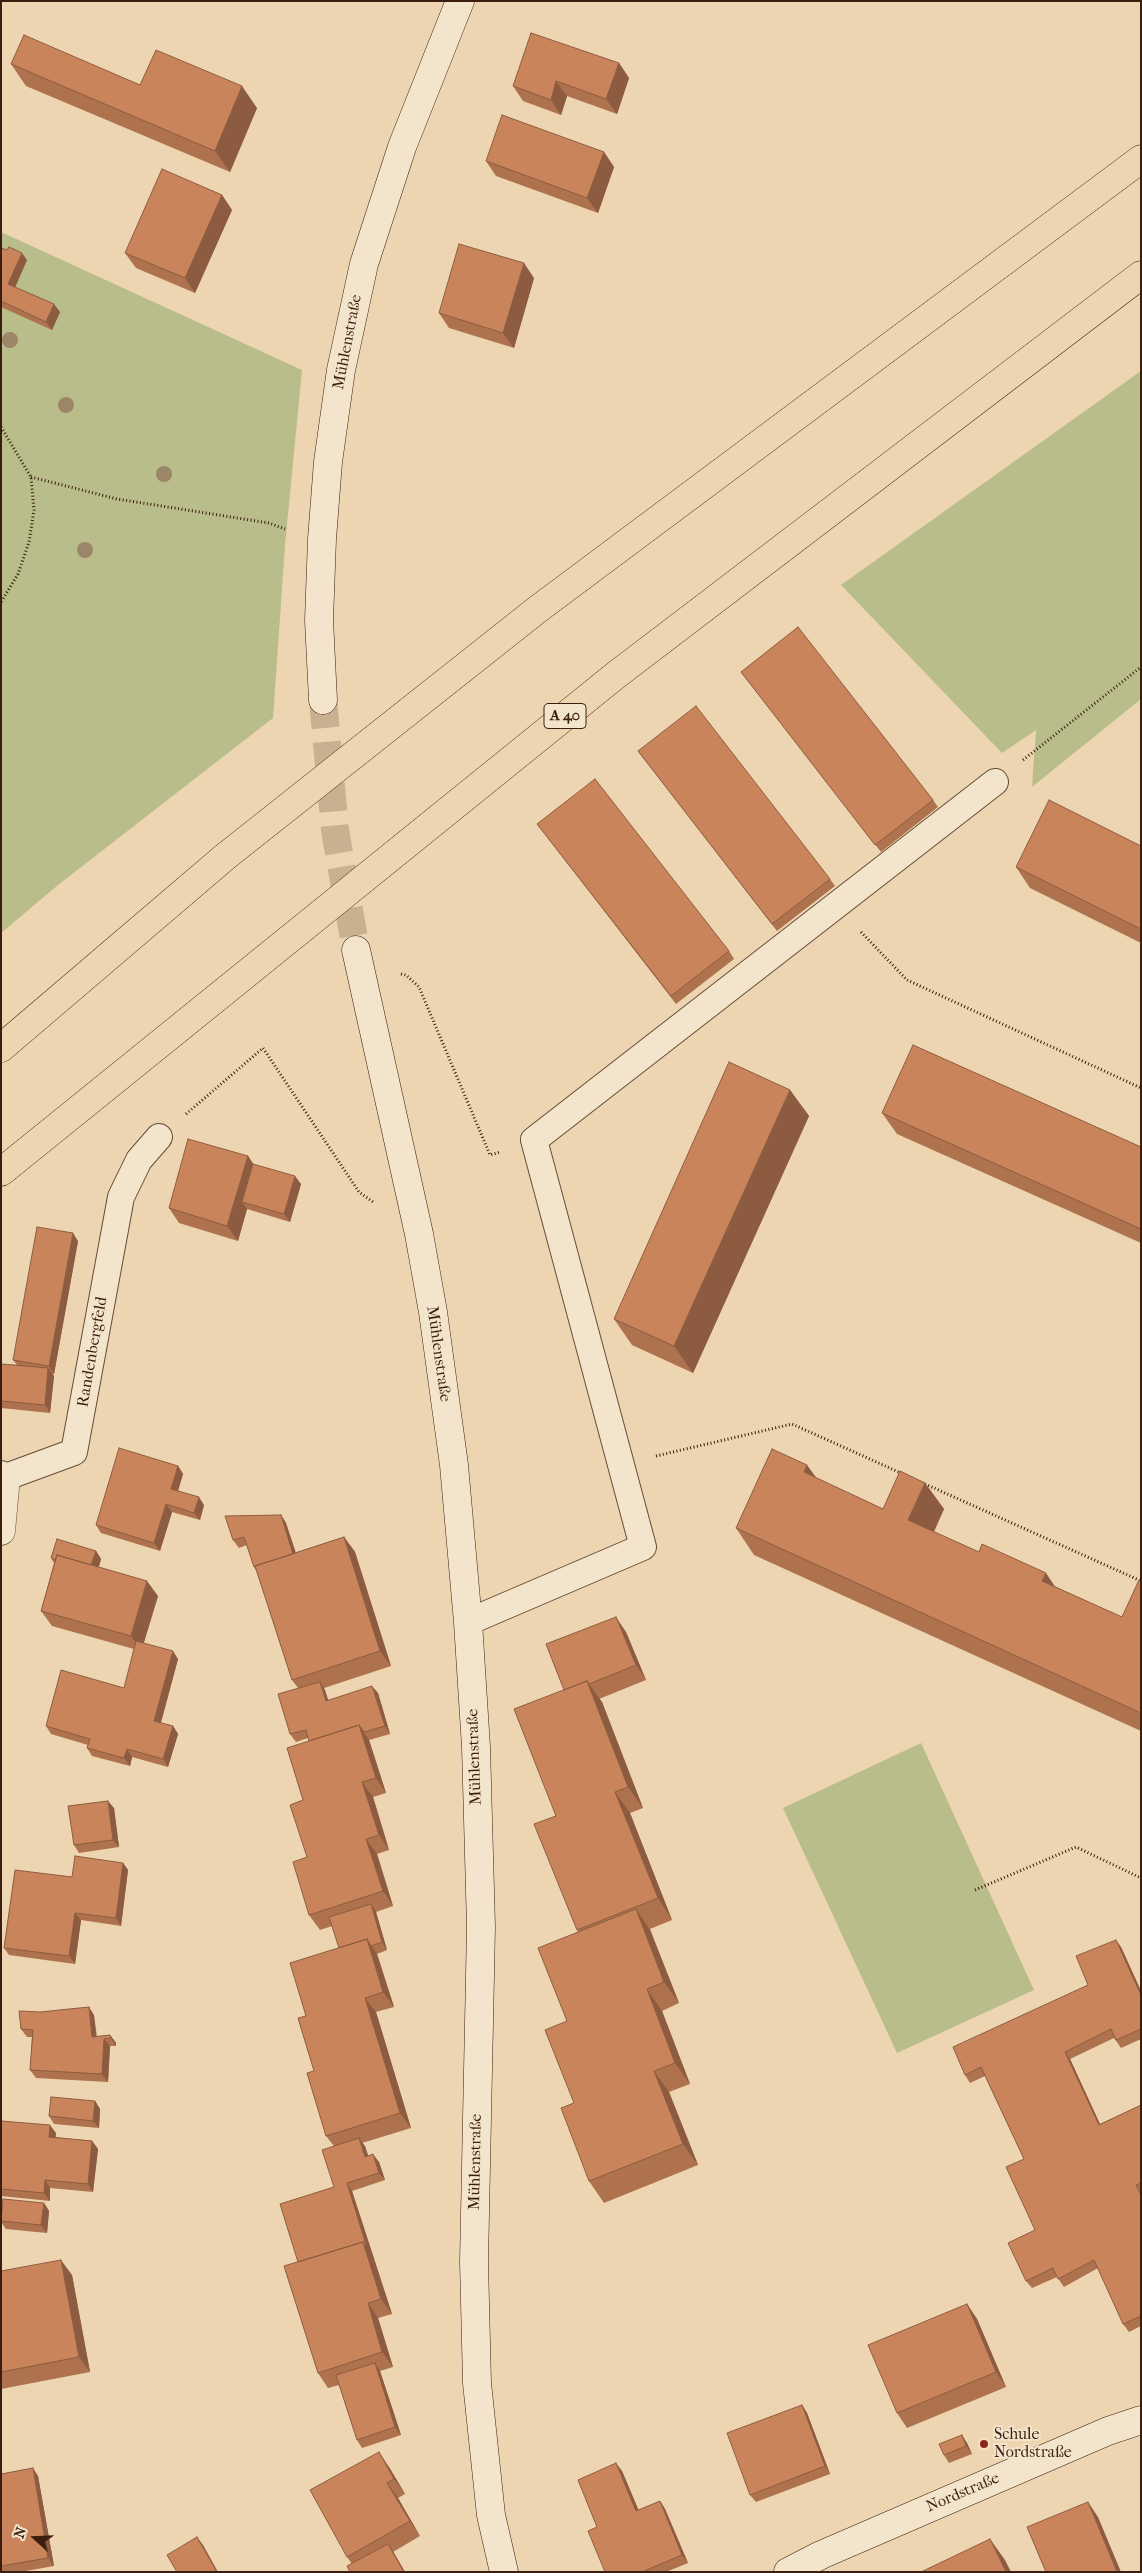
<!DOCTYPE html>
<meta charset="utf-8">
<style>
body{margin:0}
#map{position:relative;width:1142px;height:2573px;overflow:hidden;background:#ecd5b0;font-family:"IM FELL French Canon",serif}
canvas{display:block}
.frame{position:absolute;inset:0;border:2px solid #3c1e10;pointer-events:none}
.north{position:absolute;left:10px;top:2513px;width:50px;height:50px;-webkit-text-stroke:4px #f3e4cc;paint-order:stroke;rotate:290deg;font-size:14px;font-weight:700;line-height:20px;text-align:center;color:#3c1e10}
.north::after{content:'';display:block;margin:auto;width:18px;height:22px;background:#3c1e10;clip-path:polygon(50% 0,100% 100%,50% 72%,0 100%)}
</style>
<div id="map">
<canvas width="1142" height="2573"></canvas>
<div class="frame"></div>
<div class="north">N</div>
</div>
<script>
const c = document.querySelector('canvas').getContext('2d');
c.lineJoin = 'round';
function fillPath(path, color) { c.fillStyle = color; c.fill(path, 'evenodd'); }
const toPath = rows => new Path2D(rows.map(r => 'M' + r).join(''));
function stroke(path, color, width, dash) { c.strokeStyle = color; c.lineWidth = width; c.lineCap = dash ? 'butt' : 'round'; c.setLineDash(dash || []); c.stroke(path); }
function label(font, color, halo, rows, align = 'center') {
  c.font = font + ' "IM FELL French Canon",serif'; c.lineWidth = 4; c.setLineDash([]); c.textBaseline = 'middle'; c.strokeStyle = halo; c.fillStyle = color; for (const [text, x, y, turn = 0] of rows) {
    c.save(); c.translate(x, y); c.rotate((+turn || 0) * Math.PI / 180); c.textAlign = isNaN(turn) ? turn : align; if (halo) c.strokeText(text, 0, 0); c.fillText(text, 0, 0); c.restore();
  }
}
const green = toPath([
 [1,232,302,370,285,545,273,718,58,885,1,933],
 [1141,371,1141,699,1032,787,1036,730,1002,753,841,585],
 [921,1743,1034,1990,897,2053,783,1808]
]);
const secondaryTunnel = toPath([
 [323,700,335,830,356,950]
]);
const path = toPath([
 [1,427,31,477,34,510,29,542,18,574,1,602],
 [31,477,117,499,269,523,285,529],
 [1023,760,1141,667],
 [861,932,907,980,1141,1088],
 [401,974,406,975,419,987,490,1155,500,1152],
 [186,1114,263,1048,359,1192,373,1202],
 [656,1456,792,1424,903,1474],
 [925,1484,1141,1581],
 [975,1890,1076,1847,1141,1878]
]);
const lane = toPath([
 [1,1474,6,1477,74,1452,121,1197,139,1160,159,1137],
 [468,1622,643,1547,534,1140,995,782]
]);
const street = toPath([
 [1,1531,6,1477]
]);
const secondary = toPath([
 [323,700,319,620,322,539,328,462,341,370,364,264,402,147,460,1],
 [356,950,419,1234,433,1312,454,1465,468,1622,476,1747,481,1927,474,2262,477,2383,491,2515,504,2572],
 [788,2572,821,2555,1108,2431,1141,2420]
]);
const highway = toPath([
 [1,1048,226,856,538,609,1141,159],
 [1,1172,616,675,1141,275]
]);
const trees = [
 [10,340],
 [66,405],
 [164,474],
 [85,550]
];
const wall = toPath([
 [619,63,629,78,617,114,567,96,561,115,523,101,513,86],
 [11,64,140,85,257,108,230,172,26,86],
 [604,152,614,167,598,213,496,176,486,161],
 [222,195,232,210,195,293,136,268,125,253],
 [1,248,27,260,15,287,60,312,52,330,1,307],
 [534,278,514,348,449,328,439,313],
 [741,672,933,800,938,807,881,852],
 [638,751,830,879,835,886,777,931],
 [537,824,729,951,734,959,676,1004],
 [1141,846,1141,943,1030,888,1016,867],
 [790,1090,809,1116,693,1373,632,1345,614,1319],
 [882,1113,1141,1147,1141,1243,897,1134],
 [248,1156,253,1164,301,1184,290,1222,247,1209,238,1241,179,1223,169,1208],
 [78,1241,54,1374,52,1374,54,1376,50,1413,1,1408,1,1364,17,1365,13,1360],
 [178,1466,183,1474,178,1491,204,1505,200,1520,172,1512,160,1551,101,1533,96,1525],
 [817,1479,883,1509,925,1483,944,1509,934,1532,1122,1617,1141,1580,1141,1731,754,1555,736,1528],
 [281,1515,286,1523,295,1553,344,1537,355,1552,391,1666,324,1688,328,1700,378,1693,390,1734,369,1740,386,1793,373,1797,389,1850,377,1854,393,1906,376,1912,387,1950,377,1954,394,2007,376,2012,411,2128,362,2143,365,2146,368,2156,379,2162,385,2180,352,2191,392,2314,378,2318,393,2367,380,2371,401,2435,362,2448,357,2440,339,2385,328,2388,318,2373,298,2262,334,2187,334,2146,326,2136,314,2071,306,2016,339,1948,332,1926,320,1930,309,1915,307,1857,303,1800,309,1741,308,1738,296,1742,290,1734,298,1688,292,1680,257,1572,254,1567,247,1545,239,1548,233,1540],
 [96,1551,101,1559,99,1567,158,1596,144,1643,178,1659,161,1723,173,1726,178,1734,168,1767,132,1757,130,1766,92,1756,87,1748,88,1745,51,1734,46,1726,124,1688,134,1649,52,1626,41,1611,54,1563,51,1558],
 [626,1632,646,1680,599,1699,602,1702,643,1808,630,1813,672,1920,650,1929,679,2003,662,2011,690,2084,669,2092,698,2165,604,2203,589,2181,574,2103,567,2021,578,1932,577,1930,556,1816,564,1690],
 [114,1808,119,1847,79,1853,74,1845],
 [123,1863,128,1870,121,1926,81,1920,75,1964,9,1955,4,1948,72,1877],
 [1121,1947,1141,1991,1141,2039,1121,2048,1114,2038,1070,2059,1100,2124,1141,2105,1141,2326,1129,2332,1123,2324,1098,2268,1064,2287,1057,2277,1032,2288,1026,2281,1035,2230,1024,2159,985,2076,970,2083,965,2075,1088,1985],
 [40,2012,94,2015,97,2037,110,2035,116,2043,116,2046,110,2046,108,2082,36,2078,30,2070,32,2037,27,2037,21,2029],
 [95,2101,100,2109,99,2128,54,2124,49,2116],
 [1,2121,56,2133,55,2137,92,2141,98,2149,93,2192,50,2188,50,2201,1,2196],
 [44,2203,49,2211,47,2233,6,2229,1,2222,1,2214],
 [1,2271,72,2275,90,2372,1,2389],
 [967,2304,977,2319,1006,2387,907,2428,897,2413],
 [802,2405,807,2413,830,2474,756,2502,750,2495],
 [967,2443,972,2454,949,2463,944,2455],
 [389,2467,405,2494,398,2498,420,2536,393,2552,405,2572,350,2572,352,2564,347,2557],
 [622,2471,638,2510,660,2501,665,2509,688,2563,666,2572,605,2572],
 [1,2474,38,2476,54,2566,20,2572,1,2572]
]);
const shadedWall = toPath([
 [619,63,629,78,617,114,606,99],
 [556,81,567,96,561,115,551,100],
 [242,86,257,108,230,172,215,151],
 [604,152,614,167,598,213,587,198],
 [222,195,232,210,195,293,185,278],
 [22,253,27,260,13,292,8,284],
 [524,263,534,278,514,348,503,333],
 [54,304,60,312,52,330,46,322],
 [790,1090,809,1116,693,1373,674,1346],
 [248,1156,258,1171,242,1202,247,1209,238,1241,227,1226],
 [295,1176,301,1184,290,1222,284,1214],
 [73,1233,78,1241,54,1374,49,1366],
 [48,1368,54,1376,50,1413,45,1405],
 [807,1465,826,1491,804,1472],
 [178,1466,183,1474,176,1497,171,1489],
 [925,1483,944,1509,927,1546,908,1520],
 [199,1497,204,1505,200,1520,194,1513],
 [166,1504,172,1512,160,1551,154,1543],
 [281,1515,286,1523,299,1562,293,1555],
 [344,1537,355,1552,391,1666,380,1651],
 [96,1551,101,1559,95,1578,90,1570],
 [1046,1573,1064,1600,1042,1581],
 [147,1581,158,1596,141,1651,131,1636],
 [616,1617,626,1632,646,1680,636,1665],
 [173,1651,178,1659,159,1729,154,1721],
 [587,1681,602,1702,643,1808,628,1787],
 [320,1682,325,1690,331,1709,326,1701],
 [372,1686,378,1693,390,1734,385,1726],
 [359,1725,369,1740,386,1793,376,1778],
 [173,1726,178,1734,168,1767,163,1759],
 [127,1749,132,1757,130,1766,124,1758],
 [362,1782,373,1797,389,1850,379,1835],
 [615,1792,630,1813,672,1920,658,1898],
 [108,1801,114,1808,119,1847,113,1840],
 [366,1839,377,1854,393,1906,383,1891],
 [123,1863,128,1870,121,1926,116,1918],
 [371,1904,376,1912,387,1950,382,1942],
 [636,1909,650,1930,679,2003,664,1982],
 [75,1913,81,1920,75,1964,69,1956],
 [367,1939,377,1954,394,2007,383,1992],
 [1116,1940,1121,1947,1141,1991,1141,1995],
 [647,1989,662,2011,690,2084,675,2063],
 [365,1998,376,2012,411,2128,400,2113],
 [89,2007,94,2015,97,2045,92,2037],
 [110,2035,116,2043,116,2046,111,2038],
 [104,2039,110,2046,108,2082,102,2074],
 [1065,2052,1070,2059,1104,2133,1099,2125],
 [654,2071,669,2092,698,2165,683,2144],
 [95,2101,100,2109,99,2128,93,2121],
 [50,2125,56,2133,55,2145,49,2137],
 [359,2138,365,2146,371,2164,365,2157],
 [92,2141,98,2149,93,2192,88,2184],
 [373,2154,379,2162,385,2180,379,2173],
 [45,2180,50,2188,50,2201,44,2193],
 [347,2183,352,2191,392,2314,381,2299,363,2242],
 [44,2203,49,2211,47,2233,41,2225],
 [61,2260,72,2275,90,2372,79,2357],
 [368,2303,378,2318,393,2367,382,2352],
 [967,2304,977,2319,1006,2387,996,2372],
 [375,2363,380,2371,401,2435,395,2427],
 [802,2405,807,2413,830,2474,825,2466],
 [962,2435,967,2443,972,2454,966,2446],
 [379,2452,389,2467,405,2494,394,2479],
 [616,2463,622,2471,642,2518,636,2511],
 [33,2468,38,2476,54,2566,48,2558],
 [387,2483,398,2498,420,2536,410,2521],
 [660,2501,665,2509,688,2563,682,2555],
 [1088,2502,1098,2517,1121,2572,1117,2572],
 [197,2537,203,2545,218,2572,217,2572],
 [990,2539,1005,2560,1011,2572,1006,2572],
 [388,2544,393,2551,405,2572,404,2572]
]);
const building = toPath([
 [531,33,619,63,606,99,556,81,551,100,513,86,531,33],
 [24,35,140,85,156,50,242,86,215,151,11,64,24,35],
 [502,115,604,152,587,198,486,161,502,115],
 [162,169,222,195,185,278,125,253,162,169],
 [459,244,524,263,503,333,439,313,459,244],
 [9,247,22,253,8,284,54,304,46,322,1,301,1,248,7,250,9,247],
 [798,627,933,800,875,845,741,672,798,627],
 [696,706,830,879,772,924,638,751,696,706],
 [595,779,729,951,671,996,537,824,595,779],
 [1049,800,1141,846,1141,929,1016,867,1049,800],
 [913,1045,1141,1147,1141,1229,882,1113,913,1045],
 [729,1062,790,1090,674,1346,614,1319,729,1062],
 [188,1139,248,1156,227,1226,169,1208,188,1139],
 [253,1164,295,1176,284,1214,242,1202,253,1164],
 [37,1227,73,1233,49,1366,13,1360,37,1227],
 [1,1364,48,1368,45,1405,1,1401,1,1364],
 [119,1448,178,1466,171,1489,199,1497,194,1513,166,1504,154,1543,96,1525,119,1448],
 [772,1449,807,1465,804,1472,883,1509,900,1471,925,1483,908,1520,979,1552,982,1544,1046,1573,1042,1581,1122,1617,1139,1580,1141,1580,1141,1713,736,1528,772,1449],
 [281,1515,293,1554,255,1566,254,1567,244,1537,233,1540,225,1516,281,1515],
 [344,1537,380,1651,292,1680,255,1566,344,1537],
 [57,1539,96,1551,91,1565,57,1555,55,1560,51,1558,57,1539],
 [57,1555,147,1581,131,1636,41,1611,57,1555],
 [616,1617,636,1665,589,1684,587,1681,564,1690,546,1644,616,1617],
 [136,1641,173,1651,154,1721,173,1726,163,1759,127,1749,124,1758,87,1748,90,1739,46,1726,61,1670,124,1688,136,1641],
 [587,1681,628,1787,615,1792,658,1898,577,1930,534,1824,556,1816,514,1709,587,1681],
 [320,1682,326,1701,372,1686,385,1726,364,1732,359,1725,309,1741,306,1730,290,1734,278,1694,320,1682],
 [359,1725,376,1778,362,1782,379,1835,366,1839,383,1891,309,1915,293,1862,307,1857,290,1805,303,1800,287,1748,359,1725],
 [108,1801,113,1840,74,1845,68,1806,108,1801],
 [75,1856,123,1863,116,1918,75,1913,69,1956,4,1948,15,1870,72,1877,75,1856],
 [371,1904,382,1942,371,1946,367,1939,339,1948,329,1917,371,1904],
 [636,1909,664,1982,647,1989,675,2063,654,2071,683,2144,589,2181,561,2108,574,2103,545,2030,567,2021,538,1948,636,1909],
 [367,1939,383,1992,365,1998,400,2113,326,2136,307,2073,314,2071,298,2018,306,2016,290,1963,367,1939],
 [1116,1940,1141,1995,1141,2029,1116,2040,1111,2029,1065,2052,1099,2125,1141,2105,1141,2183,1136,2185,1141,2195,1141,2316,1123,2324,1094,2260,1058,2279,1053,2268,1026,2281,1008,2243,1035,2230,1006,2167,1024,2159,981,2067,965,2075,953,2047,1088,1985,1076,1956,1116,1940],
 [89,2007,92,2037,110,2035,111,2038,104,2039,102,2074,30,2070,33,2030,21,2029,19,2011,40,2012,89,2007],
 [51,2097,95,2101,93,2121,49,2116,51,2097],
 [1,2121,50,2125,49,2137,92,2141,88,2184,45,2180,44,2193,1,2189,1,2121],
 [359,2138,365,2157,373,2154,379,2173,347,2183,367,2248,363,2242,298,2262,280,2204,334,2187,322,2150,359,2138],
 [3,2199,44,2203,41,2225,1,2221,3,2199],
 [363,2242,381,2299,368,2303,382,2352,318,2373,284,2266,363,2242],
 [61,2260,79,2357,1,2372,1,2271,61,2260],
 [967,2304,996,2372,897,2413,868,2345,967,2304],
 [375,2363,395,2427,357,2440,336,2375,375,2363],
 [802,2405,825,2466,750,2495,727,2433,802,2405],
 [962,2435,966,2446,944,2455,939,2444,962,2435],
 [379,2452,394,2479,387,2483,410,2521,347,2557,310,2490,379,2452],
 [616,2463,636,2511,660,2501,682,2555,642,2572,605,2572,588,2531,597,2527,578,2480,616,2463],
 [33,2468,48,2558,1,2566,1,2474,33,2468],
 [1088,2502,1117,2572,1046,2572,1027,2527,1088,2502],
 [197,2537,217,2572,177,2572,167,2555,197,2537],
 [990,2539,1006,2572,921,2572,990,2539],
 [388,2544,404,2572,350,2572,347,2566,388,2544]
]);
const markers = [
 [984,2444,5,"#8f2418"]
];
const shields = [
 [565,716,42]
];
const shieldNames = [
 ["A 40",565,716]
];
const streetNames = [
 ["Mühlenstraße",348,342,-79],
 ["Randenbergfeld",93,1352,-80],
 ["Mühlenstraße",438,1354,82],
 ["Mühlenstraße",475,1757,-92],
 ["Mühlenstraße",476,2162,-89],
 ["Nordstraße",963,2493,-23]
];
const poiNames = [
 ["Schule",994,2435],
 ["Nordstraße",994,2453]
];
fillPath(green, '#b9bd8a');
stroke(secondaryTunnel, '#c9b090', 28, [28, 14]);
stroke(lane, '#684c38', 28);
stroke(street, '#684c38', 29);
stroke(secondary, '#3c1e10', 29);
stroke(highway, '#3c1e10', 29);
stroke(path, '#3c1e10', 3, [1, 2.5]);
stroke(lane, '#f3e4cc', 26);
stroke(street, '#f3e4cc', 28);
stroke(secondary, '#f3e4cc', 28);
stroke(highway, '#ecd5b0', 28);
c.fillStyle = '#9c8668';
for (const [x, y] of trees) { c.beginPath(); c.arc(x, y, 8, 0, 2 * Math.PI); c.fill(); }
fillPath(wall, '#ae724e');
fillPath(shadedWall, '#8d5c40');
fillPath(building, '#ca845b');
stroke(building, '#8d5c40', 1);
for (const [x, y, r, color] of markers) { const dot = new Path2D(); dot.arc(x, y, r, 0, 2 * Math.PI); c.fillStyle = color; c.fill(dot); stroke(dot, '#f3e4cc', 2); }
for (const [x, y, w] of shields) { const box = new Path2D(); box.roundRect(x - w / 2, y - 12.5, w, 25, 4); c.fillStyle = '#f3e4cc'; c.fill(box); stroke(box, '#3c1e10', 1); }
label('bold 15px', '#3c1e10', null, shieldNames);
label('16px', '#3c1e10', '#f3e4cc', streetNames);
label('16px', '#3c1e10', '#f3e4cc', poiNames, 'left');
</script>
